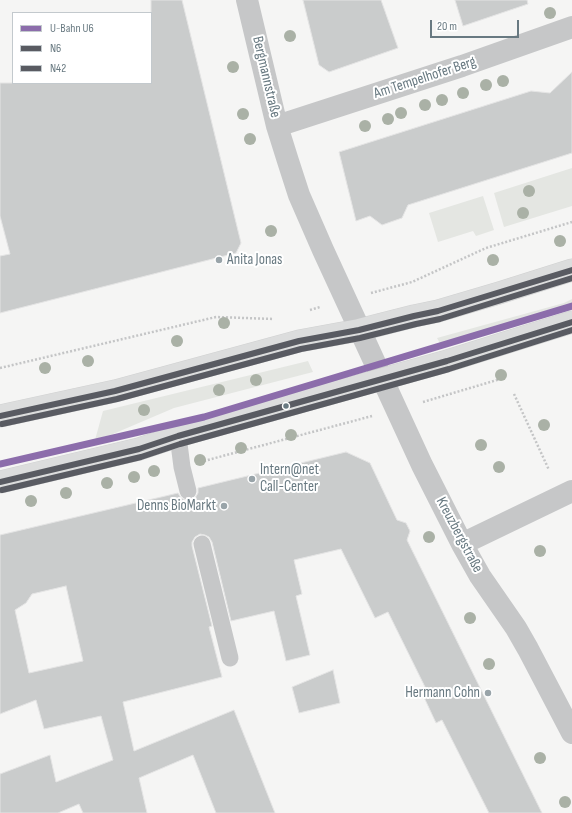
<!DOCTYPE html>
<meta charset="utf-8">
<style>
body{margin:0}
#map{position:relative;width:572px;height:813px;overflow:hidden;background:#f5f5f4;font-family:"Sofia Sans Condensed",sans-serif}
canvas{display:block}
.legend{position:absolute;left:12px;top:12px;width:140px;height:72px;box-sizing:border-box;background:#fff;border:1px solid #c3c9cd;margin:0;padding:5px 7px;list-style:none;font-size:12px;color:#687981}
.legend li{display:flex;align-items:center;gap:8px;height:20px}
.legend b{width:20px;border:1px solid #c3c9cd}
.scale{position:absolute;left:430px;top:20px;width:89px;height:18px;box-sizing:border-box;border:2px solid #687981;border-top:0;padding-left:5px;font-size:12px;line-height:14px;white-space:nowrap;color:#687981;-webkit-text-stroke:3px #fff;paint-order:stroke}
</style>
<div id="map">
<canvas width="572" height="813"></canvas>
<ul class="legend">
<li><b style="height:5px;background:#8c6dab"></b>U-Bahn U6</li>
<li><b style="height:5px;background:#595b62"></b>N6</li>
<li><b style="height:5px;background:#595b62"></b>N42</li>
</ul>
<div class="scale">20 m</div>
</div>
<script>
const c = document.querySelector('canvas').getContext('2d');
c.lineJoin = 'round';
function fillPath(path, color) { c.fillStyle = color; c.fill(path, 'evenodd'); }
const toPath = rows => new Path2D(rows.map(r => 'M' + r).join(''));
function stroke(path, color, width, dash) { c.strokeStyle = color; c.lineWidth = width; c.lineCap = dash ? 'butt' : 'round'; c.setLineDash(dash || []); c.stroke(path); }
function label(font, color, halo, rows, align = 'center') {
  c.font = font + ' "Sofia Sans Condensed",sans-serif'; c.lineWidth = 4; c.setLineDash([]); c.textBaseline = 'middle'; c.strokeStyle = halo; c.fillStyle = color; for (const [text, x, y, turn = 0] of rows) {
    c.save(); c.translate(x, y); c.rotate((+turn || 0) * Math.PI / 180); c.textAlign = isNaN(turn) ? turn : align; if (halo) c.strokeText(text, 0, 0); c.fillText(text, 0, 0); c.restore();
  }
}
const green = toPath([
 [572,168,572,206,504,227,494,193],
 [483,196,494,230,476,236,473,231,438,242,429,213],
 [572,299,572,306,441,345,437,338,564,303],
 [308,361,313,372,174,408,113,434,95,440,103,411]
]);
const building = toPath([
 [151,0,182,0,241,243,236,253,0,313,0,256,10,254,0,216,0,83,151,83,151,0],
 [303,0,381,0,398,48,329,72,319,65,303,0],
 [455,0,527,0,528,4,463,26,455,0],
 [572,72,572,153,408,205,402,218,382,225,370,216,356,221,339,152,531,91,550,93,572,72],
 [346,452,370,463,397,520,406,523,410,531,407,540,542,813,489,813,442,720,436,723,422,693,427,691,388,612,375,618,341,549,294,560,302,594,296,596,310,655,286,661,274,611,231,621,212,542,209,537,205,535,200,534,195,537,192,542,192,546,212,626,209,627,222,677,123,702,134,751,234,710,275,813,216,813,193,755,139,778,147,813,83,813,79,804,58,813,0,813,0,774,50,755,56,782,113,760,101,716,44,729,36,700,0,714,0,535,178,493,181,498,185,500,190,501,195,498,198,493,198,488,346,452],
 [66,586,83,661,29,673,15,610,26,603,32,594,66,586],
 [333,670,340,703,299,713,292,687,333,670]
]);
const path = toPath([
 [371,293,412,282,486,248,572,222],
 [310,310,320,307],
 [0,368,216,317,274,319],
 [514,394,549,470],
 [423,402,497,380,502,372],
 [204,461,372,416]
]);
const lane = toPath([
 [178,436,182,467,188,491],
 [202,544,230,658]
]);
const street = toPath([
 [247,0,277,126,288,161,299,195,323,250,422,465,462,544,480,576,516,628,528,649,572,733],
 [277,126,462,66,572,27],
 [462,544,572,491]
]);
const primary = toPath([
 [0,416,115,391,299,341,359,330,414,316,438,311,499,293,572,270],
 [0,482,139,449,178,436,447,361,572,322]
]);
const bus1 = toPath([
 [0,416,115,391,299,341,359,330,414,316,438,311,572,270],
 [0,482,139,449,178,436,447,361,572,322]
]);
const bus2 = toPath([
 [2,424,117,399,301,349,360,338,416,324,440,319,572,278],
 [2,490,141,457,180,444,449,369,572,330]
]);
const metro1 = toPath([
 [0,464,204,417,572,306]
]);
const trees = [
 [550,13],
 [290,36],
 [233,67],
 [503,81],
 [486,85],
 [463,93],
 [442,100],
 [425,105],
 [401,113],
 [243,114],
 [388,119],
 [365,126],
 [250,139],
 [529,191],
 [523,213],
 [271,231],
 [560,241],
 [493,260],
 [224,323],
 [177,341],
 [88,361],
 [45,368],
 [501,375],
 [256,380],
 [219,390],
 [144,410],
 [544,425],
 [291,435],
 [481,445],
 [241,448],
 [200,460],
 [499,467],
 [154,471],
 [134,477],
 [107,483],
 [66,493],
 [31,501],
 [429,537],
 [540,551],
 [470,618],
 [489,664],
 [540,758],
 [565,802]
];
const markers = [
 [219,260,4,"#99a4a9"],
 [286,406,3.5,"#687981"],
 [252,479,4,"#99a4a9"],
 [224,506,4,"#99a4a9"],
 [488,693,4,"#99a4a9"]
];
const streetNames = [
 ["Bergmannstraße",266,77,77],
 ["Am Tempelhofer Berg",425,78,-18],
 ["Kreuzbergstraße",459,535,62]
];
const poiNames = [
 ["Anita Jonas",227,260],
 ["Intern@net",260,470],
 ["Call-Center",260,487],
 ["Denns BioMarkt",216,506,"right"],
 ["Hermann Cohn",480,693,"right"]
];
fillPath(green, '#e4e6e2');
fillPath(building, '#cacccc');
stroke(building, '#e4e4e4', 1);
stroke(primary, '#d0d1d1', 23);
stroke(path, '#c4c5c6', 2.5, [2, 2]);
stroke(lane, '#c6c7c8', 17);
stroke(street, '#c6c7c8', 22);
stroke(primary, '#dcdddd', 22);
stroke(bus1, '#595b62', 6);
stroke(bus2, '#595b62', 6);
stroke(metro1, '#8c6dab', 7);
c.fillStyle = '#aab1a6';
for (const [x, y] of trees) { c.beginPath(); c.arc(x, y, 6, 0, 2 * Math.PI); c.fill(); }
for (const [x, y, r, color] of markers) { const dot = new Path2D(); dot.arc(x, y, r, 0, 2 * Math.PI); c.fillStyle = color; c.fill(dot); stroke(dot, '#fff', 1.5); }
label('15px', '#687981', '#fff', streetNames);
label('15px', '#687981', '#fff', poiNames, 'left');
</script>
